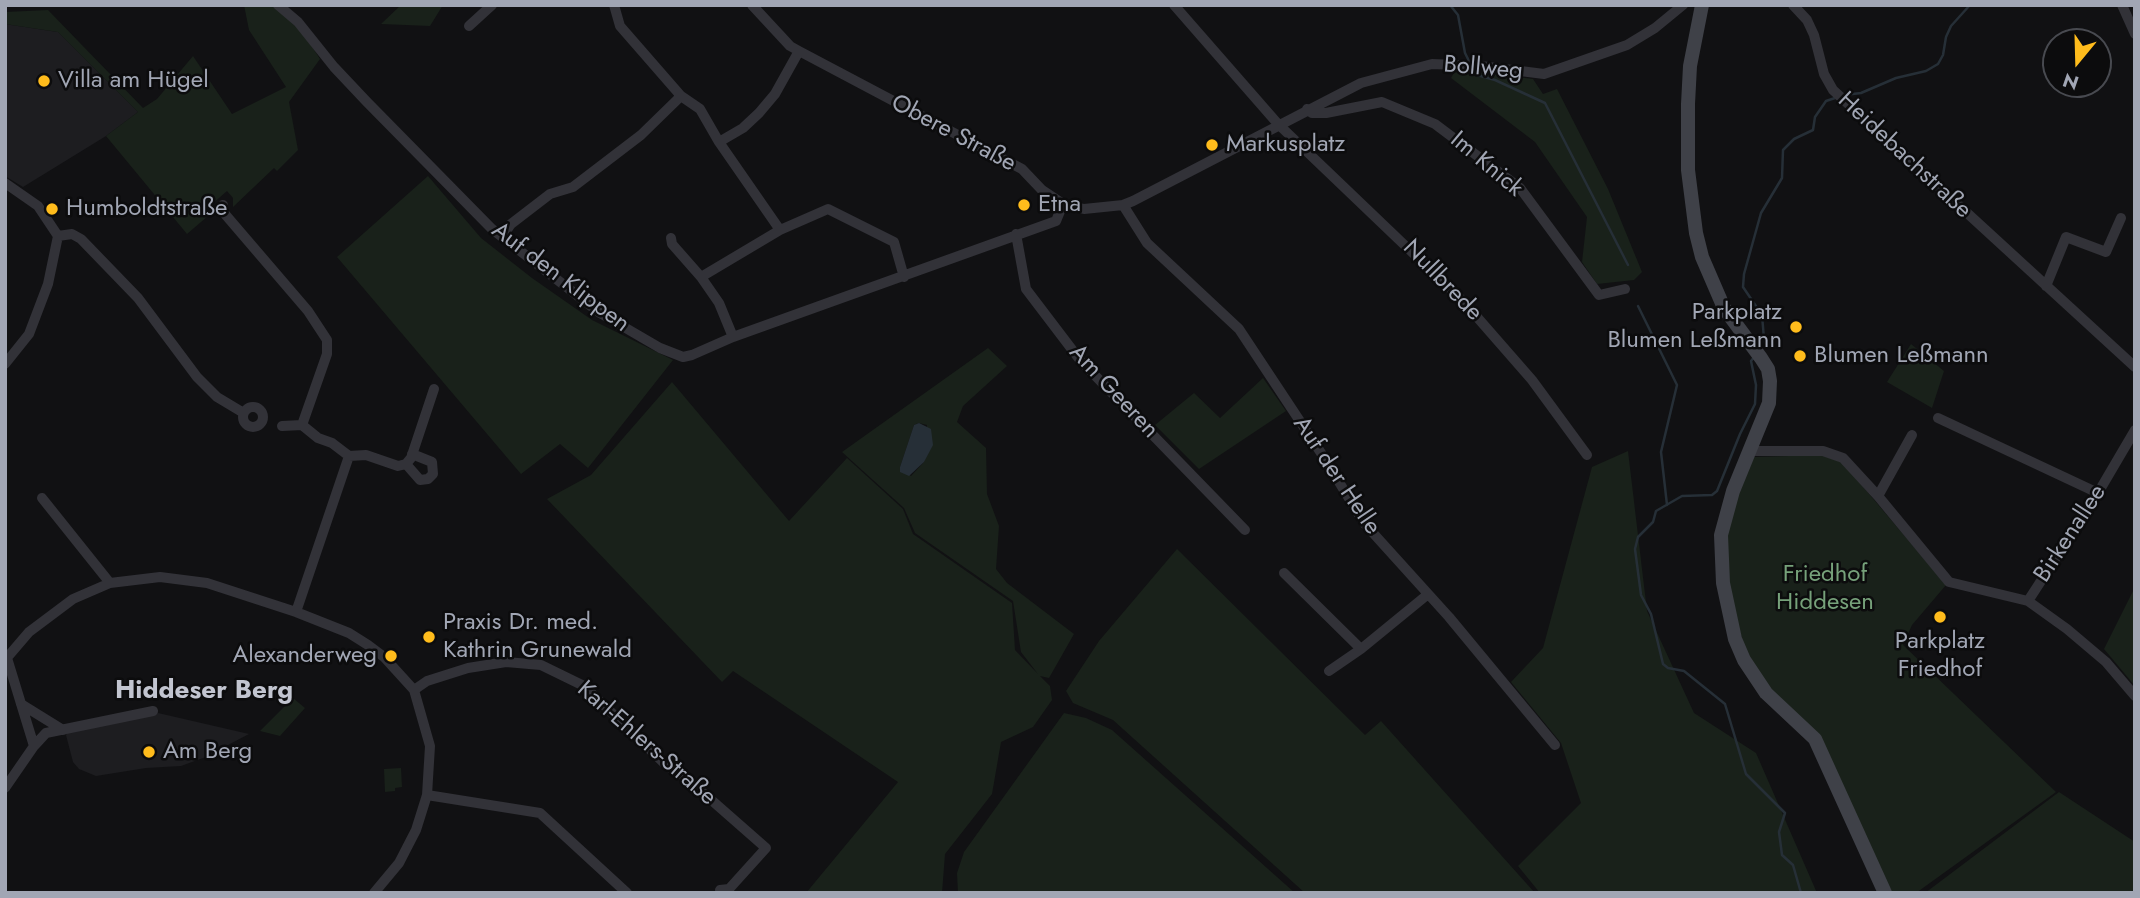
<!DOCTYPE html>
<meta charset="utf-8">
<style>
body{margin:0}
#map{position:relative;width:2140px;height:898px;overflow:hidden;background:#111113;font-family:Jost,sans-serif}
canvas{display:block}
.frame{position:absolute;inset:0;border:7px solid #a1a6b4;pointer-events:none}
.north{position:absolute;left:2042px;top:28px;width:70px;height:70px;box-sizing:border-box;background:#0c0c0d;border:2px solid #484a50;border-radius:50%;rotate:199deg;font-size:19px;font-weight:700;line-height:28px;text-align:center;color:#a1a6b4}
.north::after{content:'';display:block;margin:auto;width:24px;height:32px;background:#ffbc1c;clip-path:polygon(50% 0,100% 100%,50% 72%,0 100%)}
</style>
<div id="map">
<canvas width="2140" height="898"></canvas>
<div class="frame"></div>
<div class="north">N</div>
</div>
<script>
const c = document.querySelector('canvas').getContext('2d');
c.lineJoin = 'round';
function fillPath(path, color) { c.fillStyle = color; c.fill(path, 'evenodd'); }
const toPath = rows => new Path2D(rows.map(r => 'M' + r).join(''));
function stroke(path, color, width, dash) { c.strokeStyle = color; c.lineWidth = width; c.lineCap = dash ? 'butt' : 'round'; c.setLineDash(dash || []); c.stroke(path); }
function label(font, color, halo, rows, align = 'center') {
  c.font = font + ' Jost,sans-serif'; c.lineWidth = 5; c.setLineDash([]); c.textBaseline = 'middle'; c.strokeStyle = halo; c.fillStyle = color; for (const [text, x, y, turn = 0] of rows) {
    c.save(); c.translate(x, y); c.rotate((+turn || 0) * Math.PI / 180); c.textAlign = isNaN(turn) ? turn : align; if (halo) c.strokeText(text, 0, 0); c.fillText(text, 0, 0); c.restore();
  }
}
const built = toPath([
 [5,24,58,32,138,112,106,136,23,187,5,176],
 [158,713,249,734,203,758,181,766,146,768,96,776,79,769,73,762,66,735,68,731]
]);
const green = toPath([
 [244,5,273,5,298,25,320,59,289,102,298,150,277,171,274,168,233,207,233,198,227,191,211,205,215,210,187,234,106,136,138,112,58,32,5,24,5,12,48,10,143,108,157,99,193,56,232,114,286,87,249,30],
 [401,5,443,5,430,26,381,24],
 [1456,69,1533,79,1543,94,1557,89,1608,189,1642,272,1634,280,1597,284,1582,262,1587,217,1535,142,1451,78],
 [428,176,481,238,532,278,592,320,673,360,588,468,560,444,521,474,337,257],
 [1911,344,1944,371,1932,408,1887,382],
 [988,348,1007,366,963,406,957,422,986,448,987,494,999,526,996,569,1007,583,1074,634,1049,678,1040,676,1050,686,1052,700,1033,727,1001,742,992,794,945,854,942,893,806,893,898,782,733,671,722,682,547,499,591,475,672,382,789,521,847,458,903,509,913,534,1012,603,1015,650,1038,674,1021,652,1013,601,915,533,904,508,842,452],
 [919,423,927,425,924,462,911,476,900,467,914,425],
 [1263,378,1286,411,1199,469,1155,425,1194,393,1220,418],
 [1628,451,1647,611,1694,713,1756,753,1817,893,1540,893,1518,866,1581,803,1561,743,1511,682,1543,648,1592,467],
 [1823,455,1843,463,1946,585,1912,625,1903,645,2056,792,1916,893,1891,893,1817,737,1768,689,1747,656,1732,604,1723,556,1729,513,1754,457],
 [1177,549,1365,735,1381,721,1535,893,1305,893,1113,720,1073,703,1066,691,1099,641],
 [2135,587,2135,686,2104,649],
 [293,698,305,708,280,736,260,731],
 [1064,713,1086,718,1112,730,1295,893,958,893,957,873,964,852],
 [401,768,402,787,395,788,395,791,385,792,384,769],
 [2059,792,2135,842,2135,893,1925,893]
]);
const water = toPath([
 [919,423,931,429,933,445,924,462,909,476,900,472,900,467,914,425]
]);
const stream = toPath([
 [1450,5,1458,15,1465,53,1469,61],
 [1474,70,1477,75,1495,80,1545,103,1628,265],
 [1844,95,1861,93,1896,78,1926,71,1938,64,1943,55,1946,37,1951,26,1970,5],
 [1638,306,1677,385,1661,452,1667,505],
 [1760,347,1764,339,1762,315,1743,287,1744,274,1761,213,1782,178,1783,150,1794,139,1813,130,1815,117,1826,101,1835,98],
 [1755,356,1751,361,1756,385,1755,404,1740,434,1717,491,1712,495,1682,496,1656,511,1653,522,1638,537,1635,549,1641,595,1651,614,1663,664,1668,668,1684,671,1725,704,1746,774,1785,813,1779,832,1782,855,1793,865,1801,893]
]);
const street = toPath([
 [278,5,298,22,334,67,367,102,492,229,600,313,660,348,683,357,692,355,733,337,1056,221,1063,204],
 [614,5,620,26,681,96,700,109,719,142,743,128,759,113,775,94,799,51],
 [752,5,790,46,799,51,1022,169,1042,190,1063,204,1084,209,1123,205,1133,201,1361,83,1432,64,1481,66,1544,74,1627,45,1655,28,1683,5],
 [1174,5,1278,124,1463,301,1532,380,1587,455],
 [1793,5,1807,20,1814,35,1824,74,1833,90,2135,367],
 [2122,5,2135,34],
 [469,26,492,5],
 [1307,109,1312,113,1326,113,1382,102,1435,124,1520,188,1599,295,1625,289],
 [719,142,780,230],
 [5,183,38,206,58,236,48,284,29,334,5,364],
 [223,205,224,213,308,311,327,340,327,354,302,425],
 [1123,205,1147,243,1239,329,1325,459,1364,523,1449,617,1555,745],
 [1016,234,1026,289,1080,360,1245,530],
 [58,236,72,234,81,239,138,298,197,377,217,397,242,412],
 [502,237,511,224,550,194,573,187,641,135,681,96],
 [671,238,672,244,701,277],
 [2046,286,2066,237,2106,252,2121,218],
 [733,337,719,303,701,277,780,230,828,209,894,242,904,277],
 '243 417a10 10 0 1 1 20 0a10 10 0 1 1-20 0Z',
 [1938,418,2098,493],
 [282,426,302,425,318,438,332,443,349,456,366,455,398,466,406,464],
 [1750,451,1823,451,1843,458,1878,496,1949,582,2028,601,2067,629,2106,662,2135,696],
 [406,464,411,458,434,389],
 [406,464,420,480,428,479,433,474,432,462,412,454],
 [1878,496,1912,435],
 [42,498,110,583],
 [1284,573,1361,649],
 [2028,601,2098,493,2135,430],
 [296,612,349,456],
 [5,660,29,632,73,599,110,583,160,577,207,583,296,612,349,633,368,645,384,657,414,690,430,746,427,795,416,830,399,863,374,893],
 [1329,671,1361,649,1427,595],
 [414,690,427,681,468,668,506,662,541,665,584,686,666,765,684,776,766,848,729,889,720,890],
 [21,704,63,730],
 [34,746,46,733,153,711],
 [5,788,34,746,7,658],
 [427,795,540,813,627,893]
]);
const secondary = toPath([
 [1702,5,1690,66,1688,104,1688,170,1696,233,1702,257,1724,308,1761,358,1768,369,1770,381,1769,403,1733,491,1721,535,1723,583,1735,639,1744,660,1766,693,1815,739,1885,893]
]);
const markers = [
 [44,81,7,"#ffbc1c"],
 [1212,145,7,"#ffbc1c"],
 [1024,205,7,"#ffbc1c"],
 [52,209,7,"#ffbc1c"],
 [1796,327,7,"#ffbc1c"],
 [1800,356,7,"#ffbc1c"],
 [1940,617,7,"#ffbc1c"],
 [429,637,7,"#ffbc1c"],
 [391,656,7,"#ffbc1c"],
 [149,752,7,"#ffbc1c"]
];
const streetNames = [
 ["Bollweg",1483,69,5],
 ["Obere Straße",953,134,28],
 ["Heidebachstraße",1904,156,43],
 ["Im Knick",1486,165,40],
 ["Auf den Klippen",560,278,37],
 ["Nullbrede",1442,281,46],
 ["Am Geeren",1113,392,47],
 ["Auf der Helle",1336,476,56],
 ["Birkenallee",2071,534,-57],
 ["Karl-Ehlers-Straße",646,744,41]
];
const poiNames = [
 ["Villa am Hügel",58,81],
 ["Markusplatz",1226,145],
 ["Etna",1038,205],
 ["Humboldtstraße",66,209],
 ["Parkplatz",1782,313,"right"],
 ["Blumen Leßmann",1782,341,"right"],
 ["Blumen Leßmann",1814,356],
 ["Praxis Dr. med.",443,623],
 ["Kathrin Grunewald",443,651],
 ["Parkplatz",1940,642,"center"],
 ["Friedhof",1940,670,"center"],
 ["Alexanderweg",377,656,"right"],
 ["Am Berg",163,752]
];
const parkNames = [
 ["Friedhof",1825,575],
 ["Hiddesen",1825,603]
];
const neighbourhoodNames = [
 ["Hiddeser Berg",204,692]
];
fillPath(built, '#1d1d20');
fillPath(green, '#19211a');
fillPath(water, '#262f37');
stroke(stream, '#262f37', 2.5);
stroke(street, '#323238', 10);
stroke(secondary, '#3f4148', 14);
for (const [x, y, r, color] of markers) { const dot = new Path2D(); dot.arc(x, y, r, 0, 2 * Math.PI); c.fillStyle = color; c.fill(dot); stroke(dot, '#0c0c0d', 2.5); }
label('24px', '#a1a6b4', '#0c0c0d', streetNames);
label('24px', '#a1a6b4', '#0c0c0d', poiNames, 'left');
label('24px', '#76a17a', '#0c0c0d', parkNames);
label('bold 26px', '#c2c5d0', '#0c0c0d', neighbourhoodNames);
</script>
